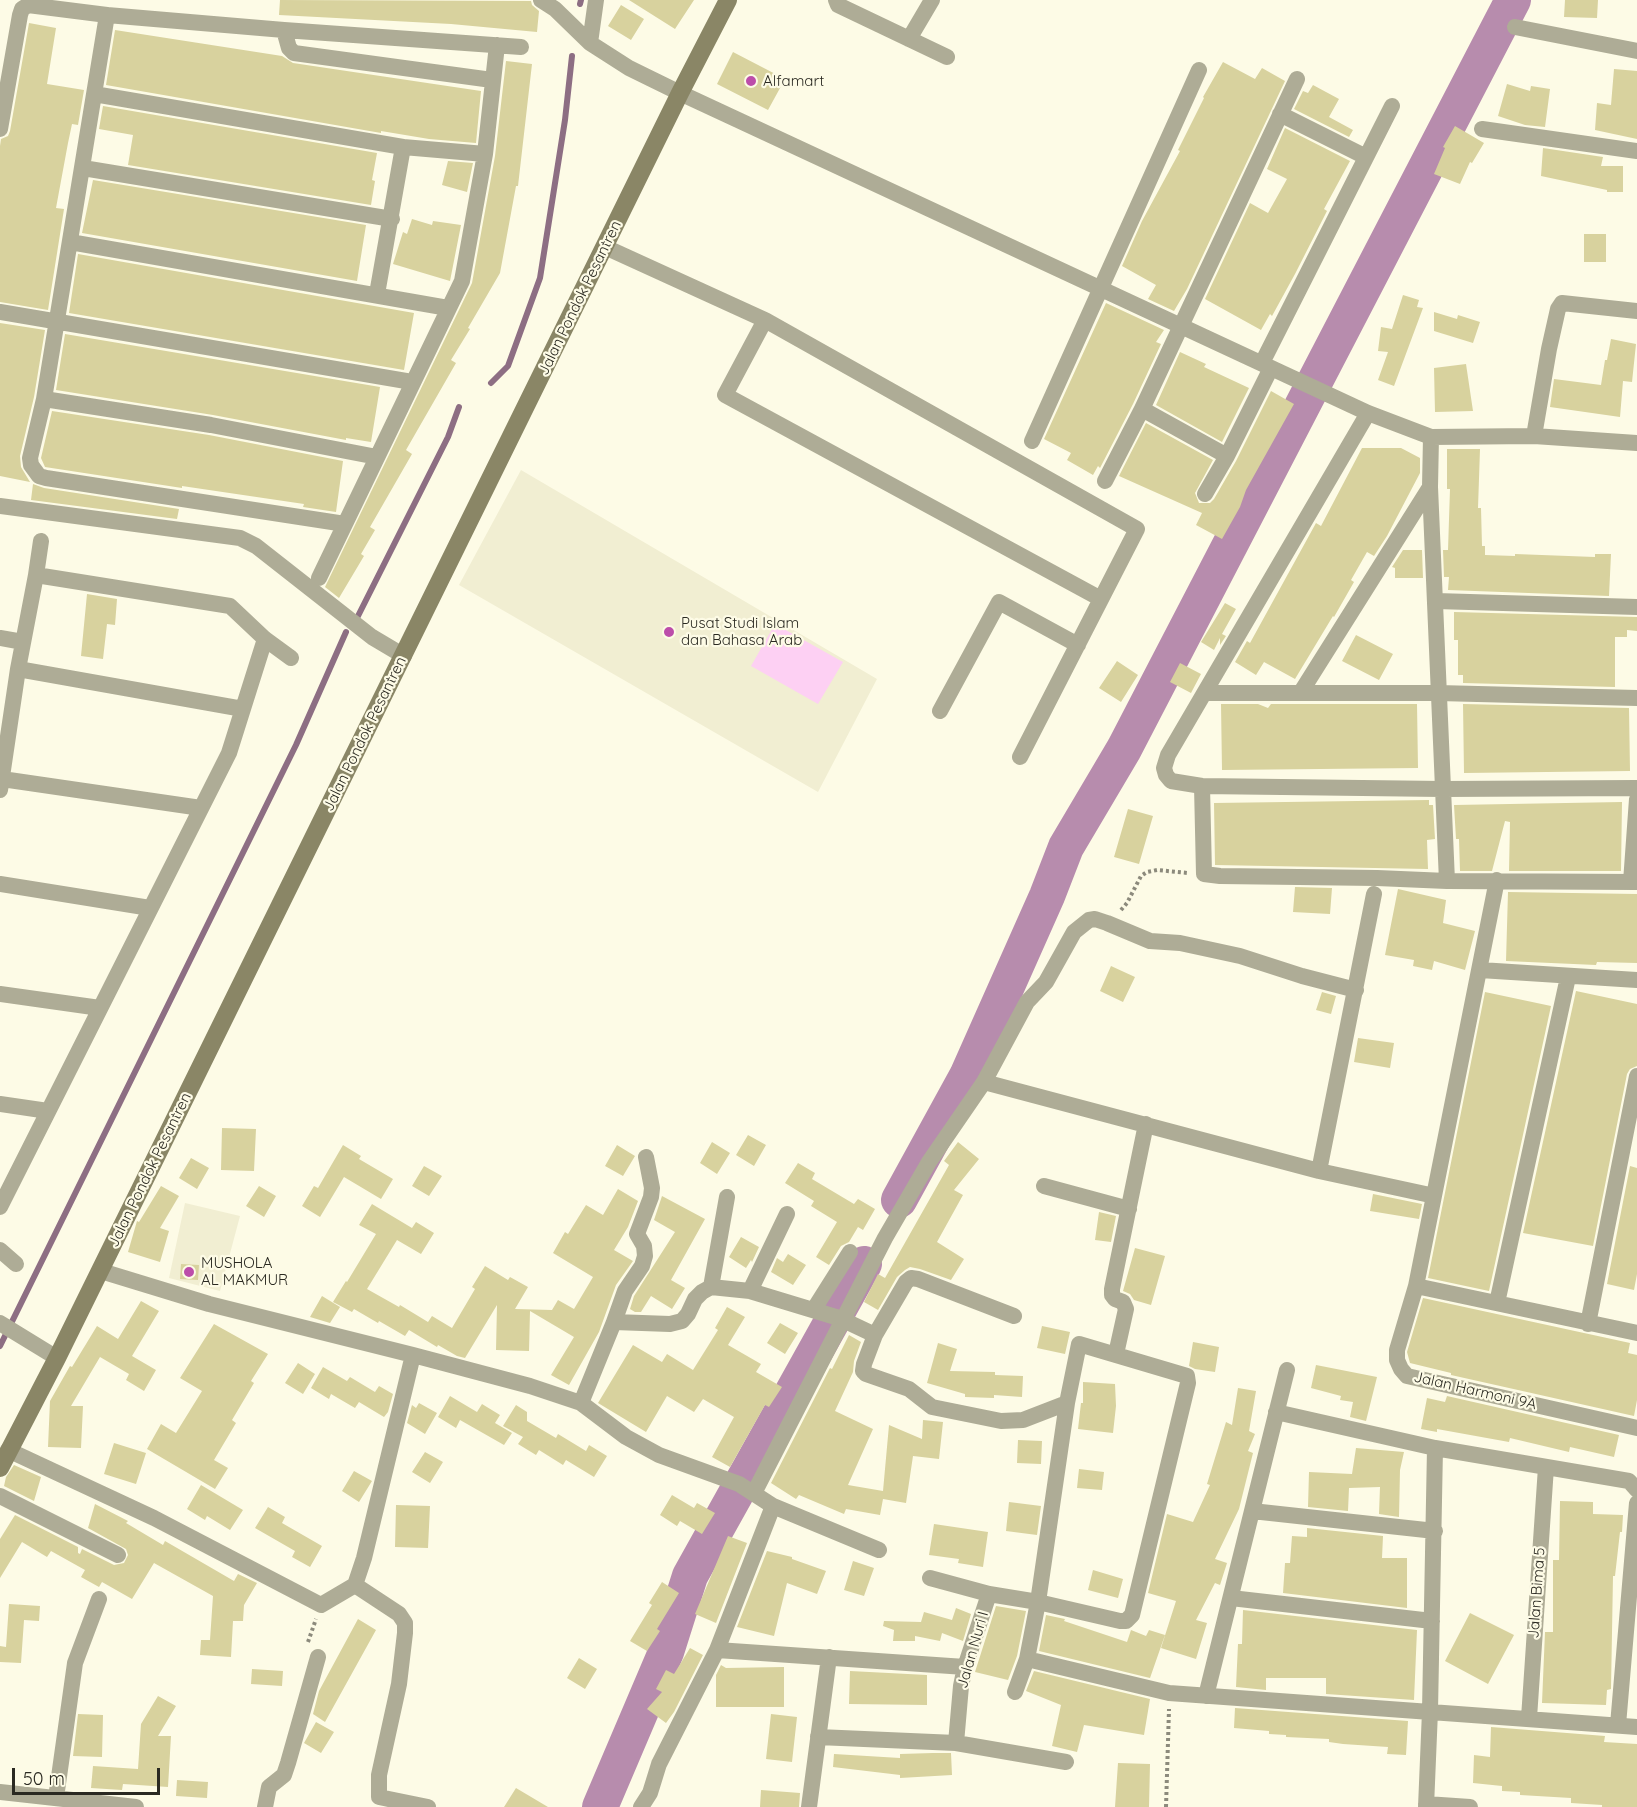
<!DOCTYPE html>
<style>
body{margin:0}
#map{position:relative;width:1637px;height:1807px;overflow:hidden;background:#fdfbe6;font-family:Quicksand,sans-serif}
canvas{display:block}
.scale{position:absolute;left:12px;top:1768px;width:148px;height:27px;box-sizing:border-box;border:3px solid #2a2921;border-top:0;padding-left:8px;font-size:18px;line-height:21px;white-space:nowrap;color:#2a2921;-webkit-text-stroke:4px #fdfbe6;paint-order:stroke}
</style>
<div id="map">
<canvas width="1637" height="1807"></canvas>
<div class="scale">50 m</div>
</div>
<script>
const ctx = document.querySelector('canvas').getContext('2d');
ctx.lineJoin = 'round';
function fillPath(path, color) {
  ctx.fillStyle = color;
  ctx.fill(path, 'evenodd');
}
function shape(rows) {
  const path = new Path2D();
  for (const r of rows) {
    path.moveTo(r[0], r[1]);
    for (let i = 2; i < r.length; i += 2) path.lineTo(r[i], r[i + 1]);
  }
  return path;
}
function strokePath(path, color, width, dash) {
  ctx.strokeStyle = color;
  ctx.lineWidth = width;
  ctx.lineCap = dash ? 'butt' : 'round';
  ctx.setLineDash(dash || []);
  ctx.stroke(path);
}
function label(font, color, halo, rows, align = 'center') {
  ctx.font = font + ' Quicksand,sans-serif';
  ctx.lineWidth = 4.5;
  ctx.setLineDash([]);
  ctx.textBaseline = 'middle';
  ctx.strokeStyle = halo;
  ctx.fillStyle = color;
  for (const [text, x, y, turn = 0] of rows) {
    ctx.save();
    ctx.translate(x, y);
    ctx.rotate((+turn || 0) * Math.PI / 180);
    ctx.textAlign = isNaN(turn) ? turn : align;
    if (halo) ctx.strokeText(text, 0, 0);
    ctx.fillText(text, 0, 0);
    ctx.restore();
  }
}
const built = shape([
 [521,470,877,679,818,792,459,585],
 [185,1203,240,1216,220,1291,169,1278]
]);
const green = shape([
 [775,624,843,662,818,704,751,666]
]);
const stream = shape([
 [580,4,581,0],
 [491,383,508,366,540,278,565,120,572,56],
 [357,618,448,437,459,407],
 [0,1346,296,745,346,632]
]);
const river = shape([
 [899,1200,967,1076,1047,896,1066,847,1124,749,1513,0],
 [600,1807,666,1652,690,1576,864,1264]
]);
const building = shape([
 [280,0,531,1,532,5,539,11,537,32,451,24,279,15],
 [629,0,694,0,675,29],
 [1565,0,1598,0,1597,18,1564,17],
 [621,5,644,19,631,40,608,26],
 [29,23,56,28,47,84,84,90,78,125,72,124,68,143,56,208,64,209,48,310,0,302,0,146,1,139,8,136,10,131],
 [115,30,282,56,293,63,481,91,476,143,429,139,381,131,381,133,106,85],
 [733,52,785,79,768,110,717,84],
 [506,61,532,64,518,186,516,186,500,273,468,328,470,329,451,360,456,363,406,450,412,454,370,527,375,530,361,554,364,556,339,598,325,587,472,283,495,156],
 [1223,62,1255,79,1262,68,1285,81,1187,289,1174,311,1148,299,1156,285,1122,266,1142,221,1180,151,1178,150,1204,98,1203,97],
 [1614,69,1637,71,1637,139,1595,130,1597,103,1611,105],
 [1507,84,1530,91,1531,86,1550,89,1545,127,1525,125,1498,116],
 [1313,85,1339,99,1329,117,1353,130,1349,137,1294,109,1303,91,1308,93],
 [103,106,377,153,372,180,375,181,371,205,128,165,133,135,99,129],
 [1455,126,1484,143,1472,163,1470,162,1460,184,1434,174,1445,148,1443,147],
 [1285,128,1350,161,1324,209,1327,211,1295,274,1272,316,1270,314,1261,330,1205,299,1250,203,1268,213,1287,179,1267,169],
 [1543,148,1603,157,1601,166,1623,166,1623,192,1607,192,1607,190,1541,176],
 [448,161,473,163,467,192,442,185],
 [93,180,366,225,357,281,82,233],
 [412,219,432,225,433,221,461,225,450,281,393,264,403,232,407,234],
 [1584,234,1606,234,1606,262,1584,262],
 [78,254,414,313,404,370,69,313],
 [1403,295,1419,300,1417,307,1423,308,1394,386,1378,380,1388,352,1378,351,1381,327,1392,329],
 [1106,303,1164,330,1156,342,1161,344,1133,404,1100,468,1098,466,1093,475,1067,460,1071,453,1044,439],
 [1434,312,1457,319,1458,315,1480,322,1473,343,1434,331],
 [0,323,45,330,34,397,20,456,21,467,30,482,0,476],
 [65,334,380,387,371,442,346,438,346,440,213,415,56,390],
 [1611,339,1636,344,1632,382,1623,381,1620,417,1550,407,1554,379,1601,385,1605,360,1607,360],
 [1180,352,1206,364,1204,367,1249,388,1222,442,1156,405],
 [1466,364,1473,411,1435,412,1434,368],
 [1271,391,1294,404,1246,490,1240,507,1222,539,1196,525,1202,513,1119,476,1146,423,1213,460,1195,493,1199,503,1210,503,1214,499,1236,461],
 [52,411,209,435,343,461,336,512,303,507,304,504,182,486,182,488,45,467,41,458],
 [1362,448,1401,448,1420,458,1420,473,1387,536,1374,556,1367,552,1351,580,1354,582,1334,617,1333,616,1295,679,1264,662,1256,675,1235,662,1247,641,1250,643,1316,523,1321,526],
 [1447,449,1480,449,1478,508,1481,508,1482,546,1485,546,1485,555,1515,556,1515,554,1595,557,1595,554,1611,554,1609,596,1448,590,1449,577,1444,577,1443,550,1448,550,1450,489,1447,489],
 [33,484,44,488,179,509,177,519,31,500],
 [1403,550,1422,550,1423,578,1395,578,1395,568,1392,567],
 [87,594,117,599,115,625,107,624,103,659,81,656],
 [1225,603,1236,609,1222,634,1226,636,1220,645,1220,638,1214,650,1201,642],
 [1454,612,1637,617,1637,631,1627,630,1627,637,1615,637,1615,687,1463,683,1463,675,1458,675,1458,640,1454,640],
 [1356,635,1393,654,1379,680,1342,661],
 [1117,661,1138,675,1121,702,1099,688],
 [1180,663,1201,674,1191,693,1170,682],
 [1221,704,1258,704,1268,708,1271,704,1417,704,1418,768,1222,770],
 [1463,704,1629,708,1630,771,1464,773],
 [1429,800,1429,805,1433,805,1435,839,1427,840,1428,869,1215,865,1214,803],
 [1622,802,1621,871,1509,871,1510,822,1505,821,1492,871,1460,871,1459,839,1456,839,1454,805],
 [1128,809,1153,816,1139,864,1114,857],
 [1295,887,1332,888,1330,914,1293,912],
 [1398,889,1446,900,1443,923,1475,931,1465,970,1434,961,1432,970,1413,966,1414,960,1385,955],
 [1508,892,1637,894,1637,963,1597,962,1596,965,1506,961],
 [1111,966,1135,977,1123,1002,1100,991],
 [1576,991,1637,1004,1637,1066,1630,1069,1627,1074,1593,1246,1523,1233],
 [1322,992,1336,996,1331,1014,1316,1010],
 [1485,992,1551,1006,1489,1291,1428,1278],
 [1358,1038,1394,1043,1390,1068,1354,1062],
 [222,1128,256,1129,254,1171,221,1170],
 [748,1135,766,1145,754,1166,736,1155],
 [712,1142,730,1153,717,1174,700,1163],
 [958,1142,979,1159,954,1190,963,1195,937,1242,964,1259,951,1280,920,1269,910,1267,905,1270,897,1277,878,1310,864,1302,878,1274,885,1278,949,1165,944,1161],
 [343,1145,361,1156,359,1159,393,1179,381,1199,344,1177,320,1217,302,1206,314,1186,318,1188],
 [617,1145,635,1156,623,1176,605,1166],
 [191,1158,209,1168,197,1189,179,1178],
 [798,1163,815,1173,812,1179,854,1204,858,1199,875,1209,863,1230,858,1227,849,1242,841,1246,829,1265,816,1257,837,1222,811,1206,814,1201,785,1183],
 [424,1166,442,1176,429,1196,412,1186],
 [1630,1166,1637,1168,1637,1274,1634,1290,1607,1284],
 [161,1186,179,1196,160,1228,169,1231,160,1262,128,1252,137,1221,139,1222],
 [259,1186,276,1196,264,1217,246,1206],
 [618,1189,638,1201,628,1227,614,1250,633,1261,616,1285,599,1332,569,1385,551,1375,574,1337,530,1311,529,1351,496,1350,497,1305,465,1358,457,1356,438,1345,437,1347,409,1330,405,1336,379,1321,378,1323,354,1309,352,1312,333,1302,346,1281,347,1282,376,1234,359,1225,372,1204,412,1228,416,1222,434,1233,421,1254,397,1240,367,1289,399,1307,400,1305,428,1322,432,1316,452,1328,475,1289,472,1287,485,1266,508,1280,510,1277,528,1287,515,1309,552,1310,558,1300,574,1309,593,1277,553,1253,565,1232,568,1234,586,1205,603,1215],
 [1373,1194,1422,1204,1419,1219,1370,1211],
 [662,1196,705,1219,671,1280,685,1288,672,1309,651,1296,641,1312,635,1312,630,1309,634,1296,675,1232,654,1220],
 [1099,1212,1116,1216,1111,1242,1095,1240],
 [741,1237,759,1247,752,1262,751,1260,746,1268,729,1257],
 [1135,1248,1165,1256,1151,1305,1134,1300,1130,1294,1123,1291],
 [788,1254,806,1265,793,1285,771,1272,777,1258,783,1262],
 [181,1264,199,1265,198,1280,180,1279],
 [322,1296,340,1307,330,1323,310,1317],
 [1423,1298,1630,1343,1628,1353,1637,1355,1637,1400,1634,1416,1451,1375,1451,1373,1410,1363,1407,1352],
 [141,1301,159,1311,132,1356,156,1370,144,1391,126,1380,129,1374,100,1357,71,1406,83,1406,81,1448,48,1447,50,1401,70,1366,72,1367,97,1326,118,1339],
 [727,1307,745,1317,728,1345,761,1364,756,1372,782,1387,769,1407,765,1405,730,1467,712,1457,734,1417,703,1399,694,1412,667,1396,646,1432,598,1403,633,1345,662,1362,667,1354,693,1370,718,1330,715,1328],
 [780,1323,798,1333,785,1354,767,1343],
 [214,1324,268,1354,251,1381,254,1383,232,1420,236,1423,214,1460,228,1468,215,1489,147,1449,161,1424,176,1433,202,1391,180,1378],
 [1042,1326,1070,1332,1065,1354,1037,1348],
 [849,1335,861,1342,854,1361,853,1372,835,1411,873,1429,848,1485,883,1491,889,1425,922,1439,923,1420,943,1422,939,1459,913,1456,906,1503,883,1499,880,1515,846,1509,844,1514,799,1495,796,1499,771,1483,830,1368,832,1369],
 [1193,1342,1219,1347,1215,1372,1195,1369,1189,1366],
 [938,1343,957,1349,950,1371,995,1372,995,1375,1023,1376,1022,1397,994,1395,994,1398,965,1397,965,1394,927,1383],
 [298,1363,315,1374,303,1394,285,1383],
 [1316,1365,1377,1377,1366,1421,1350,1417,1353,1402,1340,1400,1341,1396,1311,1388],
 [323,1367,347,1381,350,1377,375,1392,379,1386,393,1394,388,1412,384,1417,359,1402,355,1408,331,1394,329,1399,311,1388],
 [1083,1382,1115,1384,1116,1406,1113,1433,1078,1429,1081,1403,1083,1403],
 [1238,1388,1256,1391,1249,1431,1255,1434,1248,1451,1253,1453,1239,1509,1215,1559,1227,1563,1220,1585,1215,1583,1196,1620,1207,1623,1196,1659,1161,1648,1176,1601,1148,1593,1167,1514,1193,1522,1210,1485,1207,1484,1226,1422,1232,1425],
 [450,1396,477,1412,482,1404,500,1415,495,1423,512,1433,504,1445,460,1420,456,1428,438,1417],
 [1447,1396,1619,1435,1614,1457,1570,1447,1569,1452,1510,1438,1509,1442,1437,1429,1437,1432,1421,1429,1427,1398,1445,1402],
 [419,1403,437,1413,425,1434,407,1423,412,1405,416,1408],
 [516,1405,527,1412,527,1421,556,1438,558,1434,586,1451,589,1445,607,1456,594,1477,566,1460,563,1465,539,1450,536,1455,518,1444,523,1437,503,1426],
 [1018,1440,1042,1441,1041,1464,1017,1463],
 [114,1443,146,1453,136,1484,104,1474],
 [1356,1448,1404,1452,1400,1470,1399,1517,1379,1514,1380,1487,1349,1488,1348,1511,1308,1507,1309,1472,1352,1474],
 [425,1452,443,1462,430,1483,412,1472],
 [14,1465,41,1477,34,1501,4,1486,6,1477],
 [1079,1469,1104,1472,1102,1490,1077,1488],
 [354,1471,372,1481,359,1502,342,1491],
 [201,1485,243,1510,230,1530,207,1516,205,1520,187,1509],
 [672,1495,694,1508,697,1503,715,1513,702,1534,680,1521,677,1526,660,1515],
 [1560,1501,1593,1502,1593,1514,1623,1515,1622,1532,1620,1532,1615,1576,1613,1576,1611,1689,1607,1690,1606,1705,1542,1703,1545,1632,1553,1632,1553,1560,1559,1560],
 [1009,1502,1041,1506,1037,1535,1006,1531],
 [95,1504,128,1521,126,1523,163,1545,165,1541,234,1581,238,1574,257,1583,244,1605,243,1621,233,1621,231,1657,200,1655,201,1640,210,1640,213,1596,154,1563,132,1599,102,1582,99,1587,81,1577,85,1570,51,1551,47,1557,22,1542,0,1578,0,1539,15,1515,78,1547,78,1553,80,1554,82,1549,114,1565,124,1563,128,1555,126,1549,88,1528],
 [396,1505,430,1506,428,1548,395,1547],
 [268,1507,285,1517,282,1523,322,1546,310,1567,292,1557,295,1551,255,1528],
 [934,1524,988,1532,983,1567,958,1563,959,1559,929,1555],
 [1307,1528,1383,1536,1382,1558,1407,1558,1407,1608,1283,1593,1285,1563,1290,1563,1292,1536,1307,1537],
 [728,1536,747,1543,716,1623,695,1614],
 [767,1551,792,1557,792,1559,826,1571,817,1594,787,1583,774,1636,737,1627],
 [853,1561,874,1568,864,1596,844,1590],
 [1093,1570,1123,1579,1118,1598,1088,1590],
 [662,1582,679,1593,657,1629,660,1631,647,1651,630,1641,652,1605,649,1603],
 [9,1604,40,1606,39,1621,24,1620,21,1663,0,1662,0,1646,6,1647],
 [996,1606,1026,1611,1017,1656,1008,1680,975,1672],
 [956,1608,971,1614,963,1641,942,1633,940,1641,915,1636,915,1641,893,1641,894,1630,883,1626,884,1621,921,1622,924,1612,952,1620],
 [1243,1610,1417,1630,1414,1700,1326,1694,1326,1678,1266,1678,1266,1690,1236,1687,1238,1644,1242,1644],
 [1470,1613,1514,1635,1488,1684,1445,1661],
 [1046,1615,1065,1619,1064,1621,1127,1642,1131,1630,1146,1636,1149,1630,1165,1635,1150,1678,1039,1651],
 [358,1619,376,1630,325,1722,313,1714,319,1691],
 [690,1648,703,1655,674,1712,666,1723,647,1709,662,1692,656,1689,666,1670,674,1674],
 [579,1658,597,1669,585,1689,567,1678],
 [721,1665,726,1668,784,1667,784,1707,716,1707,716,1675],
 [252,1669,283,1671,282,1686,251,1684],
 [850,1671,927,1675,927,1705,849,1704],
 [1034,1671,1150,1699,1144,1735,1084,1725,1077,1752,1052,1746,1061,1705,1026,1691],
 [158,1696,176,1706,158,1736,171,1736,168,1787,123,1784,122,1790,91,1788,93,1766,138,1769,141,1724],
 [1235,1708,1408,1721,1406,1755,1387,1754,1388,1747,1343,1744,1329,1742,1329,1739,1286,1737,1286,1735,1269,1734,1269,1731,1234,1728],
 [78,1714,103,1715,102,1757,73,1756],
 [771,1714,797,1717,792,1762,766,1759],
 [316,1722,334,1732,321,1753,304,1743],
 [1491,1727,1605,1736,1604,1742,1637,1744,1637,1807,1602,1807,1602,1805,1571,1803,1571,1798,1520,1795,1520,1792,1502,1791,1502,1786,1473,1783,1474,1755,1490,1757],
 [933,1753,951,1753,952,1775,900,1778,900,1775,833,1767,834,1754,900,1758,900,1754],
 [1118,1763,1150,1764,1149,1807,1115,1807],
 [177,1780,208,1782,207,1798,176,1796],
 [516,1788,548,1807,504,1807],
 [761,1790,800,1793,799,1807,760,1807]
]);
const path = shape([
 [1121,910,1127,903,1141,876,1147,872,1157,870,1188,873],
 [308,1642,316,1619],
 [1166,1807,1169,1709]
]);
const street = shape([
 [541,0,555,9,590,43,629,68,680,93,1368,413,1431,437,1430,487,1447,881,1637,882],
 [836,0,838,5,947,57],
 [107,15,44,399,30,458,31,465,39,476,46,478,345,524],
 [1515,27,1637,51],
 [284,30,289,48,294,53,492,80],
 [909,39,932,0],
 [590,43,596,0],
 [94,94,403,147,485,154],
 [1280,114,1366,157],
 [0,129,20,15,22,9,28,5,107,15,284,30,521,47],
 [1482,129,1637,151],
 [83,168,392,219],
 [70,242,448,308],
 [605,247,765,320,1137,529,1020,757],
 [377,294,403,147],
 [0,312,412,382],
 [765,320,725,395,1101,599],
 [1262,363,1392,106],
 [44,399,211,425,377,457],
 [1142,409,1227,456],
 [1368,413,1168,755,1164,768,1166,775,1171,781,1202,786,1442,789,1637,788],
 [1534,436,1549,349,1558,309,1562,303,1637,311],
 [1431,437,1534,436,1637,443],
 [1032,441,1199,70],
 [1105,481,1142,409,1297,79],
 [1205,494,1227,456,1271,368],
 [0,506,240,538,256,546,372,637,404,656],
 [36,575,41,541],
 [319,578,462,281,485,154,497,45],
 [1436,601,1637,607],
 [0,638,23,642],
 [18,669,243,709],
 [1301,692,1430,487],
 [1205,693,1438,693,1637,698],
 [940,711,999,602,1078,645],
 [2,779,201,808],
 [1202,786,1204,874,1220,876,1377,878,1447,881],
 [0,790,18,669,36,575,230,606,265,639,291,658],
 [1497,880,1416,1286,1637,1333],
 [1631,882,1637,799],
 [0,884,150,908],
 [1480,970,1637,980],
 [0,994,100,1008],
 [984,1082,1027,1002,1046,982,1074,932,1089,920,1095,919,1107,923,1150,941,1180,943,1240,956,1302,976,1356,990],
 [0,1104,48,1111],
 [1319,1171,1374,894],
 [1044,1186,1129,1209],
 [0,1207,229,753,265,639],
 [0,1250,16,1264],
 [101,1271,209,1304,413,1355,530,1386,581,1403,614,1322,670,1324,682,1321,688,1314,695,1299,702,1292,711,1287,750,1291,839,1318,875,1335,864,1364,863,1371,866,1374,909,1389,932,1407,1001,1421,1023,1420,1067,1403],
 [1416,1286,1397,1350,1397,1360,1401,1369,1407,1376,1637,1428],
 [711,1287,727,1197],
 [750,1291,787,1214],
 [1497,1303,1568,977],
 [814,1309,850,1252],
 [614,1322,625,1291,642,1266,645,1256,644,1246,637,1234,651,1197,652,1188,646,1157],
 [0,1323,57,1358],
 [1588,1324,1637,1076],
 [875,1335,906,1282,911,1278,918,1279,1014,1316],
 [1116,1354,1126,1309,1123,1302,1115,1299,1112,1295,1112,1289,1146,1124],
 [581,1403,626,1437,659,1455,739,1484,773,1506,879,1550],
 [1276,1412,1435,1448,1629,1481,1637,1490],
 [8,1450,154,1518,321,1605,355,1585,364,1558,413,1355],
 [754,1493,885,1238,929,1162,984,1082,1319,1171,1430,1195],
 [0,1496,118,1555],
 [1252,1511,1435,1531],
 [930,1578,989,1594,1038,1602,1120,1621,1126,1621,1132,1615,1188,1383,1187,1376,1079,1344,1067,1403,1038,1602,1027,1659,1015,1692],
 [355,1585,399,1614,405,1623,405,1633,399,1684,379,1775,379,1797,428,1807],
 [1231,1598,1432,1621],
 [717,1650,965,1667],
 [1027,1659,1169,1693,1637,1727],
 [1206,1696,1287,1370],
 [1529,1718,1546,1467],
 [1618,1725,1637,1503],
 [818,1737,956,1743,1066,1762],
 [956,1743,961,1686,965,1667,989,1594],
 [0,1792,136,1807],
 [56,1798,75,1663,99,1599],
 [1426,1804,1470,1807],
 [265,1807,269,1787,284,1775,288,1763,318,1657],
 [641,1807,650,1793,659,1764,717,1650,773,1506],
 [809,1807,829,1657],
 [1426,1807,1430,1711,1435,1448]
]);
const secondary = shape([
 [0,1468,57,1358,680,93,728,0]
]);
const markers = [
 [751,81,6,"#bc4daa"],
 [669,632,6,"#bc4daa"],
 [189,1272,6,"#bc4daa"]
];
const poiNames = [
 ["Alfamart",763,81],
 ["Pusat Studi Islam",681,623],
 ["dan Bahasa Arab",681,640],
 ["MUSHOLA",201,1263],
 ["AL MAKMUR",201,1280]
];
const streetNames = [
 ["Jalan Pondok Pesantren",580,298,-64],
 ["Jalan Pondok Pesantren",365,734,-64],
 ["Jalan Pondok Pesantren",150,1170,-64],
 ["Jalan Harmoni 9A",1475,1391,13],
 ["Jalan Bima 5",1537,1593,-86],
 ["Jalan Nuri I",973,1650,-74]
];
fillPath(built, '#f1eed2');
fillPath(green, '#fdd0f3');
strokePath(stream, '#8d6e83', 6);
strokePath(river, '#b78cad', 36);
fillPath(building, '#d8d29e');
strokePath(path, '#8c8a7c', 4, [3, 3]);
strokePath(street, '#aeac96', 16);
strokePath(secondary, '#8a8666', 18);
for (const [x, y, r, color] of markers) {
  const dot = new Path2D();
  dot.arc(x, y, r, 0, 2 * Math.PI);
  ctx.fillStyle = color;
  ctx.fill(dot);
  strokePath(dot, '#fdfbe6', 2);
}
label('15px', '#2a2921', '#fdfbe6', poiNames, 'left');
label('15px', '#2a2921', '#fdfbe6', streetNames);
</script>
